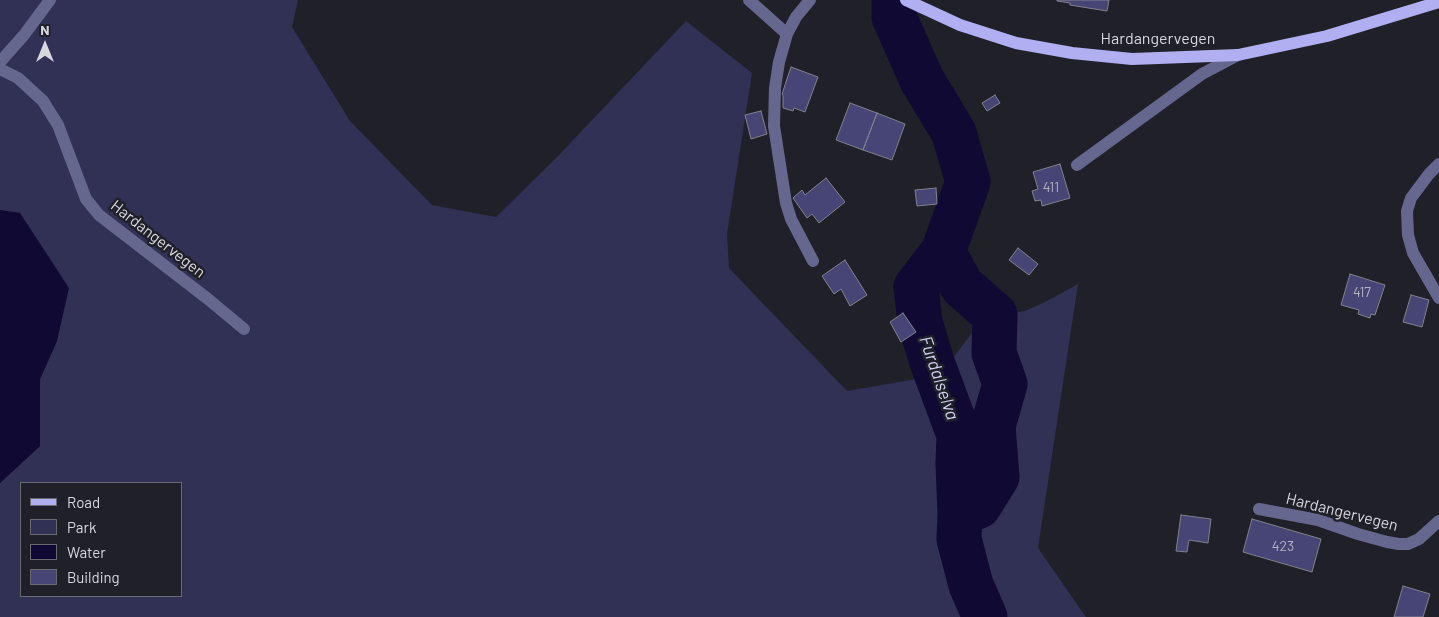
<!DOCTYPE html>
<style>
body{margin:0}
#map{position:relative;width:1439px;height:617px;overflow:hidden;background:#1f2028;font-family:Barlow,sans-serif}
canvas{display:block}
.legend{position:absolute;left:20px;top:482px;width:162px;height:115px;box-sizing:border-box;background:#1f2028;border:1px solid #696970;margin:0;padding:6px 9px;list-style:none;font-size:15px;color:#d7d7dd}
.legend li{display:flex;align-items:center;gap:10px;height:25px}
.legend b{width:25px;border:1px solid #696970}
.north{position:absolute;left:20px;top:20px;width:50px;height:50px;-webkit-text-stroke:4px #1f2028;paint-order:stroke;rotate:0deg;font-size:14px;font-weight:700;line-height:20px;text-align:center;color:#d7d7dd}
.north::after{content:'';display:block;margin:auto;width:18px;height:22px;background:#d7d7dd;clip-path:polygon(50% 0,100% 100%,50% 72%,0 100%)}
</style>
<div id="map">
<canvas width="1439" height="617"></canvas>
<ul class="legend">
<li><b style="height:6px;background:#afaff2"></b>Road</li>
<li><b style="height:14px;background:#313055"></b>Park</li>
<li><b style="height:14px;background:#100934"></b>Water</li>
<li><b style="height:14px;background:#464576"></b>Building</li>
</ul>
<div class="north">N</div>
</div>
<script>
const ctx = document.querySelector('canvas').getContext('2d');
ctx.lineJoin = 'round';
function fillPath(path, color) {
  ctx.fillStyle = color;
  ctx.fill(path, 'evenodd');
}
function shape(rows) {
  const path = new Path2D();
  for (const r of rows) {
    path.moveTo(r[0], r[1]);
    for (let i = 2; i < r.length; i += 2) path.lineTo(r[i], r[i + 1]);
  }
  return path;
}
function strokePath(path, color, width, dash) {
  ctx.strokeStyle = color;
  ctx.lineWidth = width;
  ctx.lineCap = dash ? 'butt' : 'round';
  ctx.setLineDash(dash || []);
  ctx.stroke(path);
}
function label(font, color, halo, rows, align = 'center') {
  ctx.font = font + ' Barlow,sans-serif';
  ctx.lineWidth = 5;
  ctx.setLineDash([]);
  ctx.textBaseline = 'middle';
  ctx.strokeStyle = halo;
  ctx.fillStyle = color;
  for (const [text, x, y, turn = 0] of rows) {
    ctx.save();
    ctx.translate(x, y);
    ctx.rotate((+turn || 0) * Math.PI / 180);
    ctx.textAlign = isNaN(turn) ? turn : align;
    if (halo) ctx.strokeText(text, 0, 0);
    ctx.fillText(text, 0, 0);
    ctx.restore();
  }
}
const green = shape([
 [0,0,298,0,292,27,350,121,432,205,496,217,556,158,686,21,752,73,727,234,729,268,847,391,940,375,984,317,1025,311,1045,302,1078,284,1038,548,1086,617,0,617,0,483,40,446,40,379,57,341,20,213,0,210],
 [21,483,181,483,181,596,21,596]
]);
const water = shape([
 [0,210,20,213,69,288,57,341,40,379,40,446,0,483]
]);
const river = shape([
 [894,0,894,17,922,80,954,133,968,182,943,252,962,286,995,315,994,353,1005,384,993,426,997,477,979,506,960,514,959,539,971,585,985,617],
 [943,252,916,287,920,322,932,362,959,435,958,463,960,514]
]);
const building = shape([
 [1057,0,1109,0,1107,11,1070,5,1070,3,1057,1,1057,0],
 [791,67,818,77,805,112,794,108,793,111,783,108,783,95,782,94,791,67],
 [995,95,1000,103,987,111,982,103,995,95],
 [850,103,877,113,863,150,836,140,850,103],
 [761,111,767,134,751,139,745,115,761,111],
 [877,113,905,124,892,160,863,150,877,113],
 [1060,164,1070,198,1042,206,1041,200,1035,201,1032,191,1038,189,1033,172,1060,164],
 [826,178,845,202,819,223,812,214,807,218,793,198,802,190,805,195,826,178],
 [936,188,937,204,917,206,915,190,936,188],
 [1018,248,1038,264,1029,275,1009,260,1018,248],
 [845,260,867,295,850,306,841,289,834,294,822,276,845,260],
 [1350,274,1385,285,1375,315,1371,314,1370,318,1358,314,1359,310,1341,305,1350,274],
 [1411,295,1429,300,1422,327,1403,322,1411,295],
 [903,313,916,332,901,342,890,322,903,313],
 [1181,515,1211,519,1208,543,1189,540,1187,552,1176,551,1181,515],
 [1252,519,1321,539,1312,572,1243,552,1252,519],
 [1403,586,1430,594,1423,617,1394,617,1403,586]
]);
const minor = shape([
 [749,0,787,34],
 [810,0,796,17,787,34,779,62,775,88,774,126,786,203,791,219,813,261],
 [0,62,24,35,50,0],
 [0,69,18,78,43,101,58,125,86,199,99,215,208,299,244,329],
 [1439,164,1429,174,1411,198,1407,211,1408,235,1413,253,1439,298],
 [1077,165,1202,74,1238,55],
 [1259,509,1318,520,1358,534,1387,542,1399,544,1408,544,1419,539,1439,521]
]);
const major = shape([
 [906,0,960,25,1016,43,1072,53,1132,59,1238,55,1327,36,1439,2]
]);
const numberNames = [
 ["411",1051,187],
 ["417",1362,292],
 ["423",1283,546]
];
const streetNames = [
 ["Hardangervegen",1158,39],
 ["Hardangervegen",158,239,38],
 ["Hardangervegen",1342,512,14]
];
const waterNames = [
 ["Furdalselva",939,378,71]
];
fillPath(green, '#313055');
fillPath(water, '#100934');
strokePath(river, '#100934', 45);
fillPath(building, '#464576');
strokePath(building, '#82828c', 1);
strokePath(minor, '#66678f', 12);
strokePath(major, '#afaff2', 12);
label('14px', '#b3b2c3', null, numberNames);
label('16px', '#d7d7dd', '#1f2028', streetNames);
label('italic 18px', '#d1d2f2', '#1f2028', waterNames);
</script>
